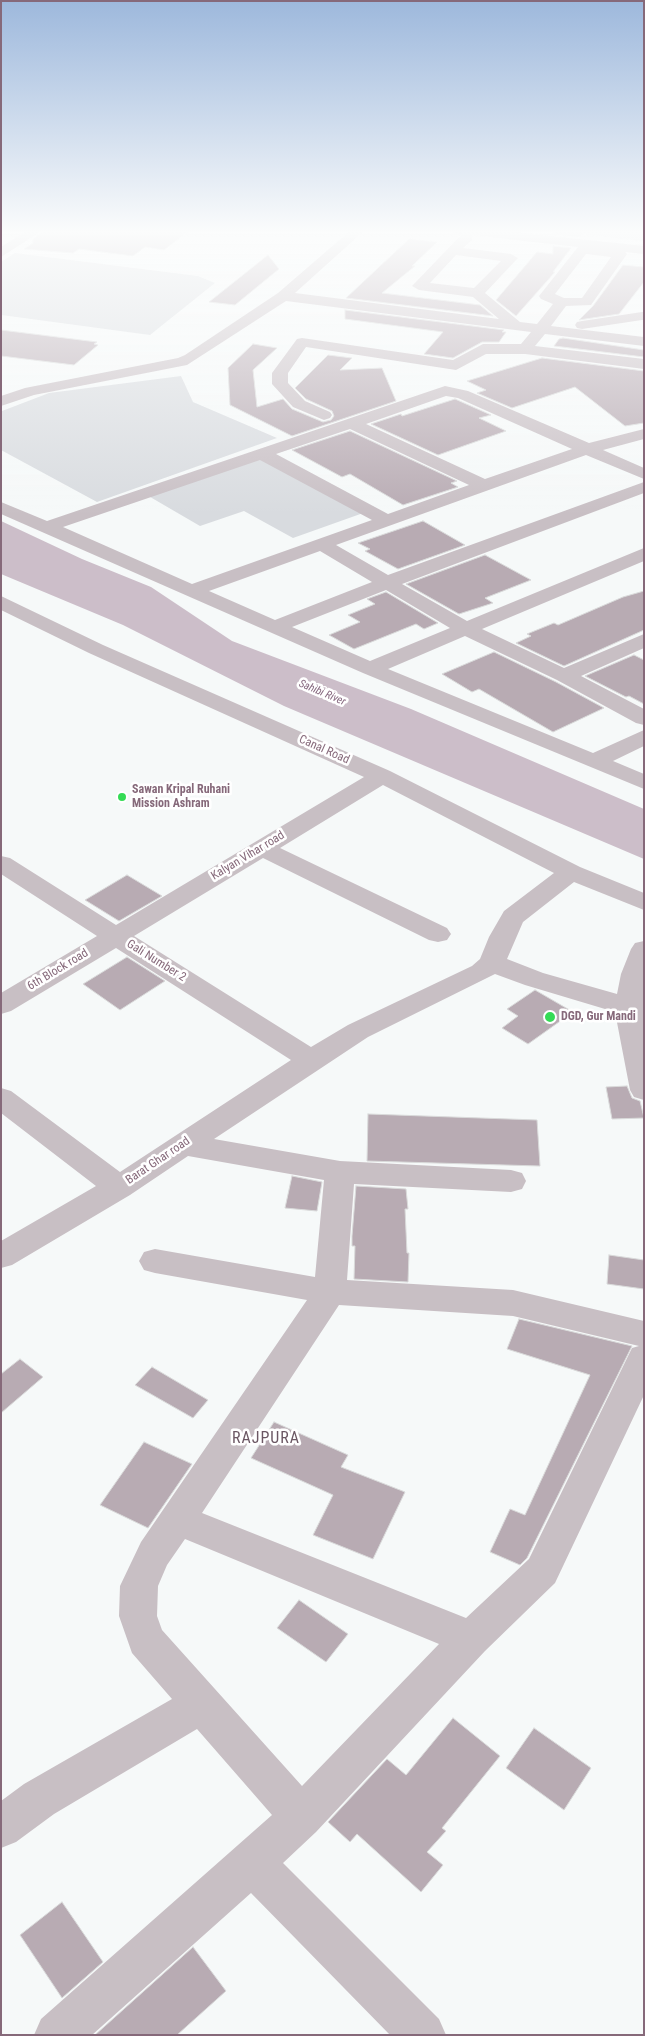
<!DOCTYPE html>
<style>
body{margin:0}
#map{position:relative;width:645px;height:2036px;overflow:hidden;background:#f6f9f9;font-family:"Roboto Condensed",sans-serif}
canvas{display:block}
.frame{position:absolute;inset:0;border:2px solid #86697a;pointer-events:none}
</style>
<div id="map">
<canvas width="645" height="2036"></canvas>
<div class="frame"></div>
</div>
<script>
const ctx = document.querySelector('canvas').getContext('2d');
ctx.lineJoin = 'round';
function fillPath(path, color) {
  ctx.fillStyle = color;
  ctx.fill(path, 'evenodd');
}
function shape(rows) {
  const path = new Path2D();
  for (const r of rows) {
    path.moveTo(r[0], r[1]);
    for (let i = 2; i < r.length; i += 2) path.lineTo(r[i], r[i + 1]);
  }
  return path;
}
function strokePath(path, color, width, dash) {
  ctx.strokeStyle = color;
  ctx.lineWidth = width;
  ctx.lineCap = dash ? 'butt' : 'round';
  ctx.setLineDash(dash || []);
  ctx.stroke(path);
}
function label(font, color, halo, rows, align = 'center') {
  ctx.font = font + ' "Roboto Condensed",sans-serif';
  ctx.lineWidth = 5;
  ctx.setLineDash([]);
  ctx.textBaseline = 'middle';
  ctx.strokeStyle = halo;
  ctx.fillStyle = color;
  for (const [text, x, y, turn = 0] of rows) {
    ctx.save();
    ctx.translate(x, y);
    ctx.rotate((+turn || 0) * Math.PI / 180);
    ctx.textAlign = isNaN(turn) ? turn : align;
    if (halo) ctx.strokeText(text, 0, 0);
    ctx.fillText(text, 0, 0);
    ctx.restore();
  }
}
const green = shape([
 [541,230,644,230,644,241],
 [15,253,198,276,215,283,150,335,1,315,1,262],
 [181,376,193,402,277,438,97,502,1,450,2,411,49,393],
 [260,457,366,512,293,538,244,511,200,526,145,494]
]);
const water = shape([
 [1,521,82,559,151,587,232,641,411,709,644,809,644,859,284,706,123,625,1,574]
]);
const building = shape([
 [45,230,190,230,164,250,145,247,133,256,79,249,73,253,24,249,33,243,33,239,45,230],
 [554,230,586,230,580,237,554,234,554,230],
 [409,239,437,242,412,266,415,266,382,293,480,305,493,316,346,298,409,239],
 [553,246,571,248,553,272,555,272,516,316,496,300,537,252,553,254,553,246],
 [268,255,279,269,235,305,209,302,268,255],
 [623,265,644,267,644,282,619,314,579,320,593,306,623,265],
 [345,310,504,330,502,332,506,332,499,342,482,342,453,358,424,354,443,332,345,319,345,310],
 [1,330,97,342,94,344,98,345,74,365,1,356,1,330],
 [563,338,644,350,644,357,554,346,559,339,563,338],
 [253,344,277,348,253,370,257,407,283,399,292,409,323,422,331,420,334,416,332,411,306,399,295,388,328,355,352,358,340,370,382,368,396,401,292,436,230,405,228,368,253,344],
 [542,358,644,371,644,423,625,426,575,387,512,408,477,393,486,390,467,381,542,358],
 [455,399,491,415,479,418,506,431,438,455,371,424,401,414,402,416,455,399],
 [350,431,457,481,451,483,458,487,403,505,350,474,342,477,292,450,350,431],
 [423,521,465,545,398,569,365,551,370,549,358,543,423,521],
 [485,555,531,580,485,598,493,603,459,614,406,584,485,555],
 [644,591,644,630,564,666,516,643,531,636,527,634,554,623,558,625,623,597,644,591],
 [386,592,438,623,424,629,416,624,354,649,329,635,360,622,348,615,375,604,367,599,386,592],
 [494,652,556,682,604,708,553,732,479,689,472,692,442,674,494,652],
 [634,655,644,660,644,704,629,696,626,697,585,676,634,655],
 [127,875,162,896,119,921,85,900,127,875],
 [127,957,165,981,120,1010,83,984,127,957],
 [535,990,573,1012,528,1044,502,1028,518,1016,507,1009,535,990],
 [627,1086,632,1098,640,1101,644,1118,612,1119,606,1087,627,1086],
 [368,1114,537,1120,540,1166,367,1161,368,1114],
 [292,1176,322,1182,317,1211,285,1208,292,1176],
 [356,1186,406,1189,408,1209,405,1209,407,1253,409,1253,408,1282,354,1279,355,1246,352,1246,352,1236,356,1186],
 [609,1255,644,1260,644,1289,607,1284,609,1255],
 [519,1319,632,1346,527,1558,520,1565,490,1552,510,1509,525,1515,590,1375,507,1349,519,1319],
 [20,1359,43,1377,1,1413,1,1374,20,1359],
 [152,1367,208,1400,193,1418,135,1385,152,1367],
 [274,1422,348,1455,341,1467,405,1492,373,1559,313,1535,333,1495,251,1458,274,1422],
 [144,1442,192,1464,148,1528,100,1505,144,1442],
 [299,1600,348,1634,326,1662,277,1628,299,1600],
 [453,1718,500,1756,442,1828,446,1831,427,1852,443,1865,421,1892,357,1834,350,1842,328,1822,387,1759,406,1775,453,1718],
 [534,1728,591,1768,564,1810,506,1768,534,1728],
 [62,1902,103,1962,62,1998,20,1935,62,1902],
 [193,1947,226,1991,177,2035,95,2035,193,1947]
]);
const minor = shape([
 [28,230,43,230,1,257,1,247,28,230],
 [351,230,365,230,295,293,499,319,473,297,419,290,412,286,462,234,453,233,452,230,495,230,644,246,644,254,625,252,627,254,591,305,566,306,551,326,644,337,644,346,545,334,535,346,644,359,644,369,525,354,486,354,456,370,306,347,288,373,288,383,305,401,330,412,332,415,330,418,324,420,293,407,272,384,272,373,297,339,302,338,453,360,483,344,521,344,531,332,286,301,187,365,34,395,1,406,1,396,25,388,178,358,185,355,278,293,351,230],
 [472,235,578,247,539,296,541,299,553,304,537,324,520,322,485,293,518,258,511,254,463,248,472,240,472,235],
 [586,254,611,257,582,298,564,298,555,294,586,254],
 [456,255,501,261,474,288,430,283,456,255],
 [642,312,644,312,644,320,642,320,582,329,577,328,575,325,577,322,582,321,642,312],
 [445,386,468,391,589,443,644,429,644,439,603,450,644,468,644,479,586,455,336,545,388,575,644,482,644,493,402,584,467,621,644,548,644,561,482,629,564,668,644,634,644,648,581,676,644,709,644,725,636,723,557,680,465,636,388,669,593,753,644,730,644,746,613,761,644,774,644,789,363,673,1,514,1,502,47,521,445,386],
 [446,396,458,398,572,449,485,479,366,424,446,396],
 [350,429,469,485,388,514,276,454,350,429],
 [260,460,372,520,192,584,63,527,260,460],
 [320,551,372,582,275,620,209,591,320,551],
 [386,590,450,628,370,661,292,627,386,590],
 [1,596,103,645,390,771,580,867,644,893,644,910,574,882,523,922,507,959,543,973,617,994,621,974,631,949,635,943,644,941,644,1100,634,1097,630,1090,615,1012,525,985,495,974,368,1037,214,1139,340,1161,511,1170,522,1173,526,1181,522,1189,511,1192,354,1184,347,1280,513,1290,644,1321,644,1395,555,1583,485,1651,316,1832,283,1863,439,2019,446,2035,390,2035,251,1893,92,2035,34,2035,41,2019,272,1815,197,1729,54,1814,16,1842,1,1848,1,1801,24,1784,172,1699,132,1653,119,1616,120,1586,141,1542,307,1300,155,1273,144,1270,139,1261,144,1252,155,1249,315,1277,324,1180,188,1156,130,1195,12,1265,1,1268,1,1241,96,1186,1,1113,1,1088,11,1091,120,1172,291,1060,116,948,11,1011,1,1014,1,993,97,936,1,874,1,856,10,858,116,925,364,777,89,653,1,610,1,596],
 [383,785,554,873,504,911,489,937,480,959,472,966,348,1025,311,1047,134,936,263,858,429,940,438,942,447,940,451,934,447,928,280,848,383,785],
 [339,1305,513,1316,639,1346,632,1348,529,1559,466,1618,202,1513,339,1305],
 [185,1539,439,1644,302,1786,162,1630,157,1616,158,1586,167,1565,185,1539]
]);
const markers = [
 [122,797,5,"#34db55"],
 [550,1017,6,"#34db55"]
];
const farWaternames = [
 ["Sahibi River",322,693,23]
];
const streetNames = [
 ["Canal Road",324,750,24],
 ["Kalyan Vihar road",248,856,-31],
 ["Gali Number 2",156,961,32],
 ["6th Block road",58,970,-31],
 ["Barat Ghar road",158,1161,-34]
];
const poiNames = [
 ["Sawan Kripal Ruhani",132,790],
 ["Mission Ashram",132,804],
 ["DGD, Gur Mandi",561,1017]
];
const nearNeighbourhoodnames = [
 ["RAJPURA",266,1439]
];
fillPath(green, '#d8dbdf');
fillPath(water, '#ccbec9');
fillPath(building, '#b8abb3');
strokePath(building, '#d9dada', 1);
fillPath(minor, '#c8bfc4');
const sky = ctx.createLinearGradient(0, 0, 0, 515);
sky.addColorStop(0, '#9db8dc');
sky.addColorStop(0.45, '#fbfcfc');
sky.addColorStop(1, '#fbfcfc00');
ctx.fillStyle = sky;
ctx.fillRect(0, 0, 645, 515);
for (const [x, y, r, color] of markers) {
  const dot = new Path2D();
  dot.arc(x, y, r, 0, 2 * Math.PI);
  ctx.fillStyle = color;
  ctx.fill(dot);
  strokePath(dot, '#fff', 2);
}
label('italic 11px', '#886a81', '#fff', farWaternames);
label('12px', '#86697a', '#fff', streetNames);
label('bold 12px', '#86697a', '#fff', poiNames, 'left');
ctx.letterSpacing = '1px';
label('16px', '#6b5763', '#fff', nearNeighbourhoodnames);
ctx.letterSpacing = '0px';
</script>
